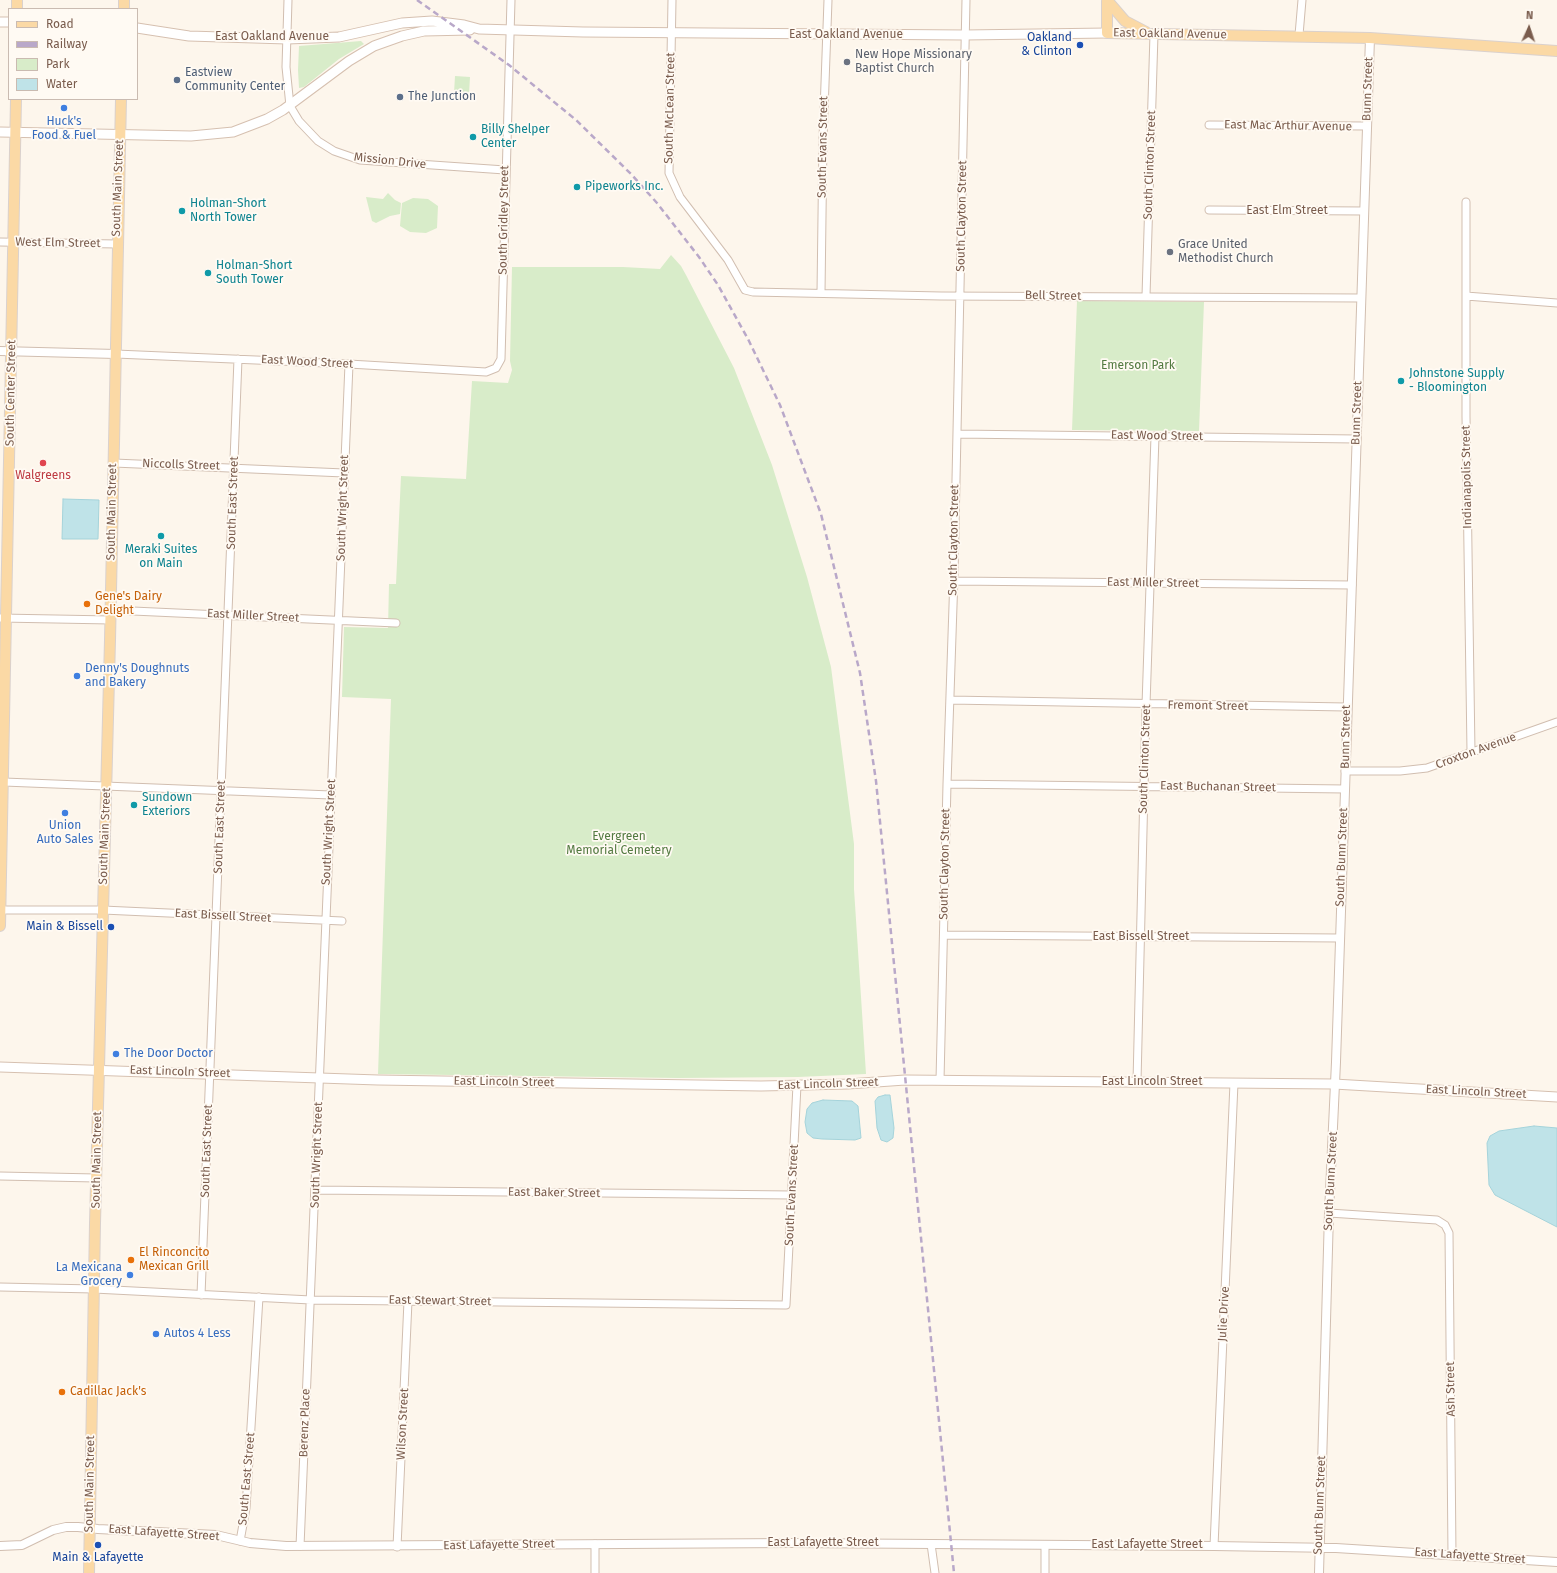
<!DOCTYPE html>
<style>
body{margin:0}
#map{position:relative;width:1557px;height:1573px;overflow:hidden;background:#fdf6ec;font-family:"Fira Sans",sans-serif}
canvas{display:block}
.legend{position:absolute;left:8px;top:8px;width:130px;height:92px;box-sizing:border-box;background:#fffaf3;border:1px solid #cabbb1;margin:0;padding:5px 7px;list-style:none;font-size:12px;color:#7a5c4d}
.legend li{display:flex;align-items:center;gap:8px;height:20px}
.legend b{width:20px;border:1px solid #cabbb1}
.north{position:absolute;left:1509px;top:8px;width:40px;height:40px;-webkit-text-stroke:3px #fffaf3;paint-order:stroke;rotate:3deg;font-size:11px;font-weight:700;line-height:16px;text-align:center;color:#7a5c4d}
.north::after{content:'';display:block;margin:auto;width:14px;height:18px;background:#7a5c4d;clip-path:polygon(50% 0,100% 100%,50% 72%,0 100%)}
</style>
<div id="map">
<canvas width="1557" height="1573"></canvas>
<ul class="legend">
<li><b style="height:5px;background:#fbd9a5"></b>Road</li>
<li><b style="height:5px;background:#b9a8c9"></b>Railway</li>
<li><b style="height:11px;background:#d8ecc9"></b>Park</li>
<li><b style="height:11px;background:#bfe3e8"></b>Water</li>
</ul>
<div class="north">N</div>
</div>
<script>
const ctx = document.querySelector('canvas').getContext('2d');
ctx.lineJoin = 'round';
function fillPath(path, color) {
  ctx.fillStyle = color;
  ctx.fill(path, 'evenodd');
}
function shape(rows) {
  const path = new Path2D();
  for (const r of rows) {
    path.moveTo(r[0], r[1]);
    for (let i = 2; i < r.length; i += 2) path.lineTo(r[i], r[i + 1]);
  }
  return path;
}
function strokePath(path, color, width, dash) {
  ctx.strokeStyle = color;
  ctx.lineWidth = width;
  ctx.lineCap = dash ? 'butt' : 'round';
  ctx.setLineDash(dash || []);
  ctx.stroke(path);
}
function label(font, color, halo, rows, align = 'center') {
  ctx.font = font + ' "Fira Sans",sans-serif';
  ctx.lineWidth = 3.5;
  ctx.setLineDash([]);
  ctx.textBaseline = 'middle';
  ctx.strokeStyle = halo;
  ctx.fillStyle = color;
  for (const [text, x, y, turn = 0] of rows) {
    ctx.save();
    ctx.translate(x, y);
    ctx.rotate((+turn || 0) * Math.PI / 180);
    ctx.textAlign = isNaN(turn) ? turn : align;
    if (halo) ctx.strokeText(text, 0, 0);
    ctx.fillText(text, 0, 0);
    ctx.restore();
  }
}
const green = shape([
 [361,41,364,44,339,59,304,87,299,88,298,70,299,46],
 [455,76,470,77,469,94,454,93],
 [388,193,395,200,401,203,400,214,390,216,376,223,372,221,366,197,383,199],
 [413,198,428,199,438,206,437,228,426,233,410,232,400,226,402,203],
 [671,255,681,266,686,275,734,368,772,465,807,577,831,667,854,844,854,889,866,1074,798,1077,678,1078,378,1074,391,699,342,697,344,627,388,628,389,584,396,584,401,476,466,479,472,381,508,383,512,370,510,361,512,267,623,267,660,269],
 [1077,301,1204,302,1199,431,1072,430]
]);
const water = shape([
 [63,499,99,500,98,539,62,539,63,499],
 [885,1095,890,1095,894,1128,893,1138,887,1142,881,1140,877,1128,875,1101,878,1097,885,1095],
 [823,1100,852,1101,858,1106,861,1138,855,1140,822,1139,813,1138,807,1133,805,1122,807,1109,812,1103,823,1100],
 [1534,1126,1557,1128,1557,1227,1495,1195,1489,1185,1487,1143,1490,1136,1499,1131,1534,1126]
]);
const minor = shape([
 [288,0,286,67,290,106,299,121,318,141,334,151,360,160,505,170],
 [672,0,669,173,680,197,728,260,745,290,753,292,941,296,1361,298],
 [1299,35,1302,0],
 [1209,125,1366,126],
 [1466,202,1466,416,1471,751],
 [1209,210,1364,211],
 [0,242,117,244],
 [821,293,823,139,828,0],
 [1146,296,1154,34],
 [1466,296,1557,303],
 [116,354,349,364,486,372,496,368,501,359,511,0],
 [957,434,1356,439],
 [114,463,344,473],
 [954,581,1352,585],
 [111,610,396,623],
 [0,618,111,620],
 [950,700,1346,707],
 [1345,771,1400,771,1427,768,1557,722],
 [4,782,331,795],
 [947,784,1345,789],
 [0,910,103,910,342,921],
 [944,935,1339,938],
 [940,1080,947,784,954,576,966,0],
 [1137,1082,1146,705,1155,436],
 [0,1176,96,1178],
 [315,1190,792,1195],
 [1329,1213,1437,1220,1445,1225,1449,1233,1452,1555],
 [0,1287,94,1289,311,1300,786,1305,797,1085],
 [201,1295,238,359],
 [240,1541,246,1508,259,1297],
 [595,1544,595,1573],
 [931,1544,935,1573],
 [300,1546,349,364],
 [1214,1546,1234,1083],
 [397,1547,408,1301],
 [1045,1573,1045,1545]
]);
const tertiary = shape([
 [0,351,116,354],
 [0,1546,22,1545,53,1530,66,1527,78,1527,98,1529,216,1535,250,1543,286,1546,791,1543,1214,1546,1336,1548,1557,1562],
 [1319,1573,1329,1213,1336,1062,1370,38]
]);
const secondary = shape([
 [0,22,9,22],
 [137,28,189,36,287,39,339,37,402,23,432,21,464,25,479,29,583,32,965,35,1107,33],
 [0,132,191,136,233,132,267,119,283,110,349,61,374,46,402,36,424,31,470,30],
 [0,1067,378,1080,761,1086,848,1084,905,1080,1334,1084,1557,1097]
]);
const primary = shape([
 [1107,0,1107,33,1370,38,1557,51],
 [1107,0,1125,21,1146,32],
 [17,9,17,0],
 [124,9,124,0],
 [0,926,16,99],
 [89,1573,95,1223,110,640,121,99]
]);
const rail = shape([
 [417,0,509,65,576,120,632,175,657,203,699,257,718,285,748,339,780,405,821,514,860,673,876,781,954,1573]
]);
const markers = [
 [1080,45,4,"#1a4fb4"],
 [847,62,4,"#6b7280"],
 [177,80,4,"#5c6f8a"],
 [400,97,4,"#5c6f8a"],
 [64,108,4,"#3f7fe0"],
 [473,137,4,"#0f9aa8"],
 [577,187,4,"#0f9aa8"],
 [182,211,4,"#0f9aa8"],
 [1170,252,4,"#6b7280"],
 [208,273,4,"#0f9aa8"],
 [1401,381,4,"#0f9aa8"],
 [43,463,4,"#e0444e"],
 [161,536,4,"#0f9aa8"],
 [87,604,4,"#e8710a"],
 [77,676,4,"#3f7fe0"],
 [134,805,4,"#0f9aa8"],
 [65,813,4,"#3f7fe0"],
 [111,927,4,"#1a4fb4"],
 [116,1054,4,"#3f7fe0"],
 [131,1260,4,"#e8710a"],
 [130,1275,4,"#3f7fe0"],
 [156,1334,4,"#3f7fe0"],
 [62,1392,4,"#e8710a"],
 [98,1545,4,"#1a4fb4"]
];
const streetNames = [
 ["East Oakland Avenue",1170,34,1],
 ["East Oakland Avenue",846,35],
 ["East Oakland Avenue",272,37],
 ["Bunn Street",1368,89,-88],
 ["South McLean Street",670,108,-89],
 ["East Mac Arthur Avenue",1288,126,1],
 ["South Evans Street",823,147,-89],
 ["Mission Drive",390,161,6],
 ["South Clinton Street",1150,165,-88],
 ["South Main Street",118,188,-88],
 ["East Elm Street",1287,211],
 ["South Clayton Street",962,216,-89],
 ["South Gridley Street",504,220,-89],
 ["West Elm Street",58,243,1],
 ["Bell Street",1053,296,1],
 ["East Wood Street",307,362,3],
 ["South Center Street",11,393,-89],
 ["Bunn Street",1357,413,-88],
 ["East Wood Street",1157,436,1],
 ["Niccolls Street",181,465,2],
 ["Indianapolis Street",1467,477,-91],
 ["South East Street",233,503,-88],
 ["South Wright Street",343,508,-88],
 ["South Main Street",112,512,-89],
 ["South Clayton Street",954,540,-89],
 ["East Miller Street",1153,583,1],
 ["East Miller Street",253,616,3],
 ["Fremont Street",1208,706,1],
 ["Bunn Street",1346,737,-89],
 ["Croxton Avenue",1476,751,-20],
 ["South Clinton Street",1145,759,-88],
 ["East Buchanan Street",1218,787,1],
 ["South East Street",220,827,-88],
 ["South Wright Street",329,832,-87],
 ["South Main Street",105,836,-88],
 ["South Bunn Street",1342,857,-88],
 ["South Clayton Street",945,864,-89],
 ["East Bissell Street",223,916,3],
 ["East Bissell Street",1141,937],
 ["East Lincoln Street",180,1072,2],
 ["East Lincoln Street",504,1082,1],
 ["East Lincoln Street",1152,1082],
 ["East Lincoln Street",828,1084,-2],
 ["East Lincoln Street",1476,1092,3],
 ["South East Street",207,1151,-88],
 ["South Wright Street",317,1155,-88],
 ["South Main Street",97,1160,-89],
 ["South Bunn Street",1331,1181,-87],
 ["East Baker Street",554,1193,1],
 ["South Evans Street",792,1195,-87],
 ["East Stewart Street",440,1301,1],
 ["Julie Drive",1224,1314,-87],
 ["Ash Street",1451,1389,-91],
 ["Berenz Place",305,1423,-88],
 ["Wilson Street",403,1424,-87],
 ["South East Street",247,1479,-85],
 ["South Main Street",90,1484,-89],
 ["South Bunn Street",1320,1505,-88],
 ["East Lafayette Street",164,1533,4],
 ["East Lafayette Street",823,1543],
 ["East Lafayette Street",499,1545,-1],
 ["East Lafayette Street",1147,1545],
 ["East Lafayette Street",1470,1556,4]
];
const transitNames = [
 ["Oakland",1072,38],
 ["& Clinton",1072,52],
 ["Main & Bissell",103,927],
 ["Main & Lafayette",98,1558,"center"]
];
const worshipNames = [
 ["New Hope Missionary",855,55],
 ["Baptist Church",855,69],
 ["Grace United",1178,245],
 ["Methodist Church",1178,259]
];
const serviceNames = [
 ["Eastview",185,73],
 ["Community Center",185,87],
 ["The Junction",408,97]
];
const shopNames = [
 ["Huck's",64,122,"center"],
 ["Food & Fuel",64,136,"center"],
 ["Denny's Doughnuts",85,669],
 ["and Bakery",85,683],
 ["Union",65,826,"center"],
 ["Auto Sales",65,840,"center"],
 ["The Door Doctor",124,1054],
 ["La Mexicana",122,1268,"right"],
 ["Grocery",122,1282,"right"],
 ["Autos 4 Less",164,1334]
];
const cultureNames = [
 ["Billy Shelper",481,130],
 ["Center",481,144],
 ["Pipeworks Inc.",585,187],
 ["Holman-Short",190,204],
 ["North Tower",190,218],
 ["Holman-Short",216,266],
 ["South Tower",216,280],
 ["Johnstone Supply",1409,374],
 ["- Bloomington",1409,388],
 ["Meraki Suites",161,550,"center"],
 ["on Main",161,564,"center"],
 ["Sundown",142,798],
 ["Exteriors",142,812]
];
const parkNames = [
 ["Emerson Park",1138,366],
 ["Evergreen",619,837],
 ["Memorial Cemetery",619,851]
];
const healthNames = [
 ["Walgreens",43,476]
];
const foodNames = [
 ["Gene's Dairy",95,597],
 ["Delight",95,611],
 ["El Rinconcito",139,1253],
 ["Mexican Grill",139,1267],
 ["Cadillac Jack's",70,1392]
];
fillPath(green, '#d8ecc9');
fillPath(water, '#bfe3e8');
strokePath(water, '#a5d3da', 1);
strokePath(minor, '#d1beb0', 9);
strokePath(tertiary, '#d1beb0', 10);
strokePath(secondary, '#d6c0b0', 11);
strokePath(primary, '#dad1cd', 12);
strokePath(minor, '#fff', 7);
strokePath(tertiary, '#fff', 8);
strokePath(secondary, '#fff', 9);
strokePath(primary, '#fbd9a5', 10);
strokePath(rail, '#b9a8c9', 2.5, [6, 4]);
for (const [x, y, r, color] of markers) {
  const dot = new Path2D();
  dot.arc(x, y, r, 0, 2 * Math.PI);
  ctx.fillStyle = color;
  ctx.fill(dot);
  strokePath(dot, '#fffaf3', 1.5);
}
label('12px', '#7a5c4d', '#fffaf3', streetNames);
label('12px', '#164399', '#fffaf3', transitNames, 'right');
label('12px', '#5b616d', '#fffaf3', worshipNames, 'left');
label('12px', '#4e5e75', '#fffaf3', serviceNames, 'left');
label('12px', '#366cbe', '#fffaf3', shopNames, 'left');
label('12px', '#0d838f', '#fffaf3', cultureNames, 'left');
label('12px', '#537a41', '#fffaf3', parkNames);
label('12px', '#be3a42', '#fffaf3', healthNames);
label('12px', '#c56008', '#fffaf3', foodNames, 'left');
</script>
